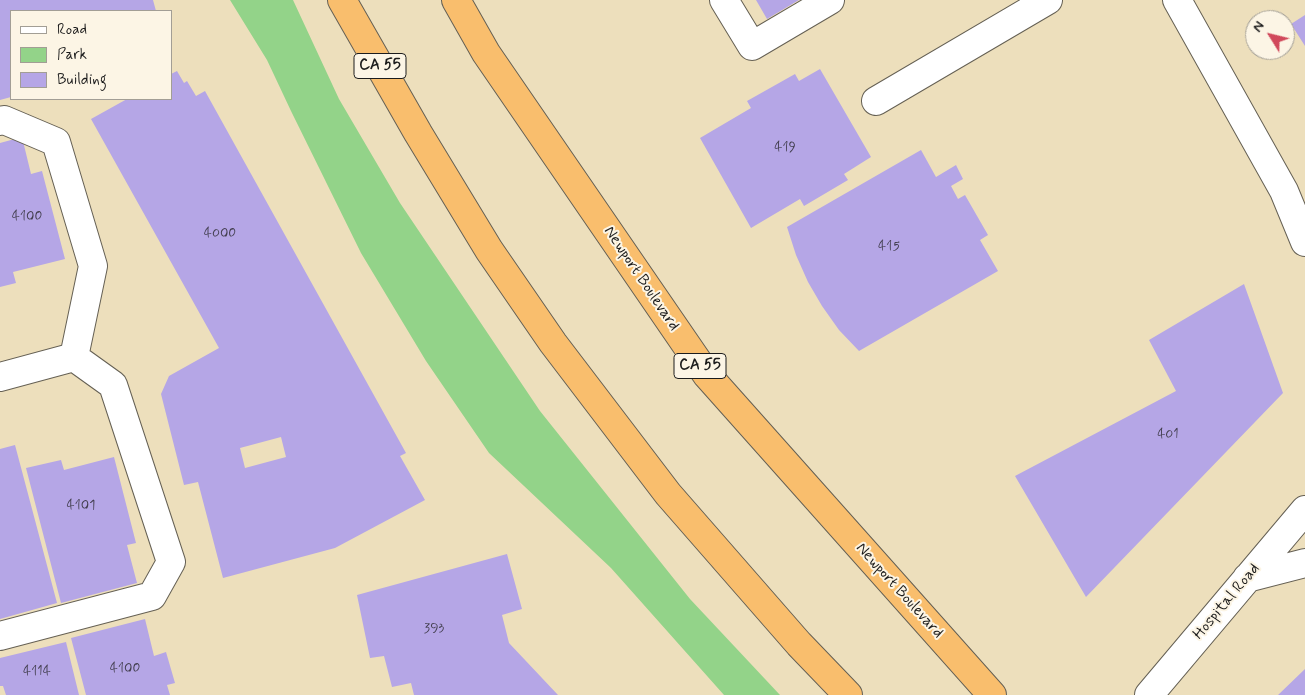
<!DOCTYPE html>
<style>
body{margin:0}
#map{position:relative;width:1305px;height:695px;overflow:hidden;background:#eddfbc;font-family:Mynerve,sans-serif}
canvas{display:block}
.legend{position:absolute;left:10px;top:10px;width:162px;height:90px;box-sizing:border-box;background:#fcf5e5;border:1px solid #a29e95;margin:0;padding:6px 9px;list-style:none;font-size:15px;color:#1c1c1c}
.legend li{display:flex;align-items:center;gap:10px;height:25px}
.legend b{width:25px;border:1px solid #a29e95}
.north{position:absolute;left:1245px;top:10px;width:50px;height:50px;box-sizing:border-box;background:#fcf5e5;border:1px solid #a29e95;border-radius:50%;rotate:306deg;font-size:14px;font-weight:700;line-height:20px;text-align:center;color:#1c1c1c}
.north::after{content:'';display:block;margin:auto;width:18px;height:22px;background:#d1495b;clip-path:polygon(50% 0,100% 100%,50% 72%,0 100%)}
</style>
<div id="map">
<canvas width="1305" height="695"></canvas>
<ul class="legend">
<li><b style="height:6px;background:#fff"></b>Road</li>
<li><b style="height:14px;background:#93d389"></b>Park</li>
<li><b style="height:14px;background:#b5a6e6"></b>Building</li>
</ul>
<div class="north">N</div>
</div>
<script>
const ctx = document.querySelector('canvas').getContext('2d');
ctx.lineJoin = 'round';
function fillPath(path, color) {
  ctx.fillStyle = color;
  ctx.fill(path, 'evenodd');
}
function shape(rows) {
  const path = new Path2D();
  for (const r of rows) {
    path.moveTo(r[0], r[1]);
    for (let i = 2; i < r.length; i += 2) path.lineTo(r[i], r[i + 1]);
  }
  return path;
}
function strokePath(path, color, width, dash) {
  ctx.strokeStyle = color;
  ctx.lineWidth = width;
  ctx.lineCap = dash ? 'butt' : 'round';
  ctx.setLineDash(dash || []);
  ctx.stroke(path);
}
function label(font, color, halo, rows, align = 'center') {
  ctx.font = font + ' Mynerve,sans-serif';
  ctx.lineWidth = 4;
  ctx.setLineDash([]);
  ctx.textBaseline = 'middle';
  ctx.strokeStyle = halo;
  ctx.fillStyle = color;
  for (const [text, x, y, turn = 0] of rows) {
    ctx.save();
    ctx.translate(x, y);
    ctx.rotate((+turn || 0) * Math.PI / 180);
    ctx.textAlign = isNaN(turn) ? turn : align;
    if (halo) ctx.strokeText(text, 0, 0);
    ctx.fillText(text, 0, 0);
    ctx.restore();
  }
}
const green = shape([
 [230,0,293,0,339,99,400,203,540,411,690,599,780,695,724,695,611,568,489,453,426,361,361,253,291,111,267,60]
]);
const building = shape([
 [0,0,153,0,156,11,11,11,11,97,0,100],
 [756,0,799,0,767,19],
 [1305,15,1305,46,1291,24],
 [820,69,871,157,844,174,848,180,804,206,800,199,751,228,700,138,751,108,747,101,795,74,799,81],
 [177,71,184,83,187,81,196,96,205,91,406,453,400,456,425,500,335,548,223,578,198,482,184,485,161,394,169,376,219,348,91,119,127,99,171,99,171,74],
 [281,437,286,457,245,468,240,448],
 [22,137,31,174,42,171,65,259,13,272,16,283,0,287,0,143],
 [921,150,936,177,956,165,963,179,951,186,958,199,965,195,988,235,980,240,998,271,859,351,839,330,822,306,808,282,796,255,787,227],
 [1244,284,1283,393,1086,597,1015,476,1176,391,1149,340],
 [15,445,57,603,0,619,0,449],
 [114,457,136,543,127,545,137,583,61,603,26,468,61,460,64,470],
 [507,554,522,609,502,615,509,643,558,695,414,695,411,683,392,687,384,656,370,658,357,595],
 [145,619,154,656,166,652,175,683,167,685,170,695,86,695,71,638],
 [66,642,79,695,6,695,3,686,0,686,0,658],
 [1305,669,1305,695,1278,695]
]);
const minor = shape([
 [724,0,752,46,830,0],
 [1177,0,1284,191,1305,242],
 [876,101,1048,0],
 [0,121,4,120,56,142,93,266,74,357],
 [0,377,74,357],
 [1247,578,1305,563],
 [0,636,152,596,171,562,113,385,74,357],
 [1149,695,1305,510]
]);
const highway = shape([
 [342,0,418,133,489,250,553,343,668,494,799,644,848,695],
 [456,0,486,53,707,375,992,695]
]);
const numberNames = [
 ["419",785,148],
 ["4100",27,217],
 ["4000",220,234],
 ["415",889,247],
 ["401",1168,435],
 ["4101",81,506],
 ["393",434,629],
 ["4100",125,669],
 ["4114",37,672]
];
const shields = [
 [380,66,52],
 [700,366,52]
];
const shieldNames = [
 ["CA 55",380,66],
 ["CA 55",700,366]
];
const streetNames = [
 ["Newport Boulevard",641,279,56],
 ["Newport Boulevard",899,591,48],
 ["Hospital Road",1227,602,-50]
];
fillPath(green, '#93d389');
fillPath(building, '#b5a6e6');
strokePath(minor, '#656054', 30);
strokePath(highway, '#656054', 30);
strokePath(minor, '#fff', 28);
strokePath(highway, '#f9be6d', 28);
label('14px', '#423e4e', null, numberNames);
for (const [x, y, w] of shields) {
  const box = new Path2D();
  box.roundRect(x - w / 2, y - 12.5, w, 25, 4);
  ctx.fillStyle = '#fcf5e5';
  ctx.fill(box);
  strokePath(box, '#1c1c1c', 1);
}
label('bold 15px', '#1c1c1c', null, shieldNames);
label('16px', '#1c1c1c', '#fcf5e5', streetNames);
</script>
